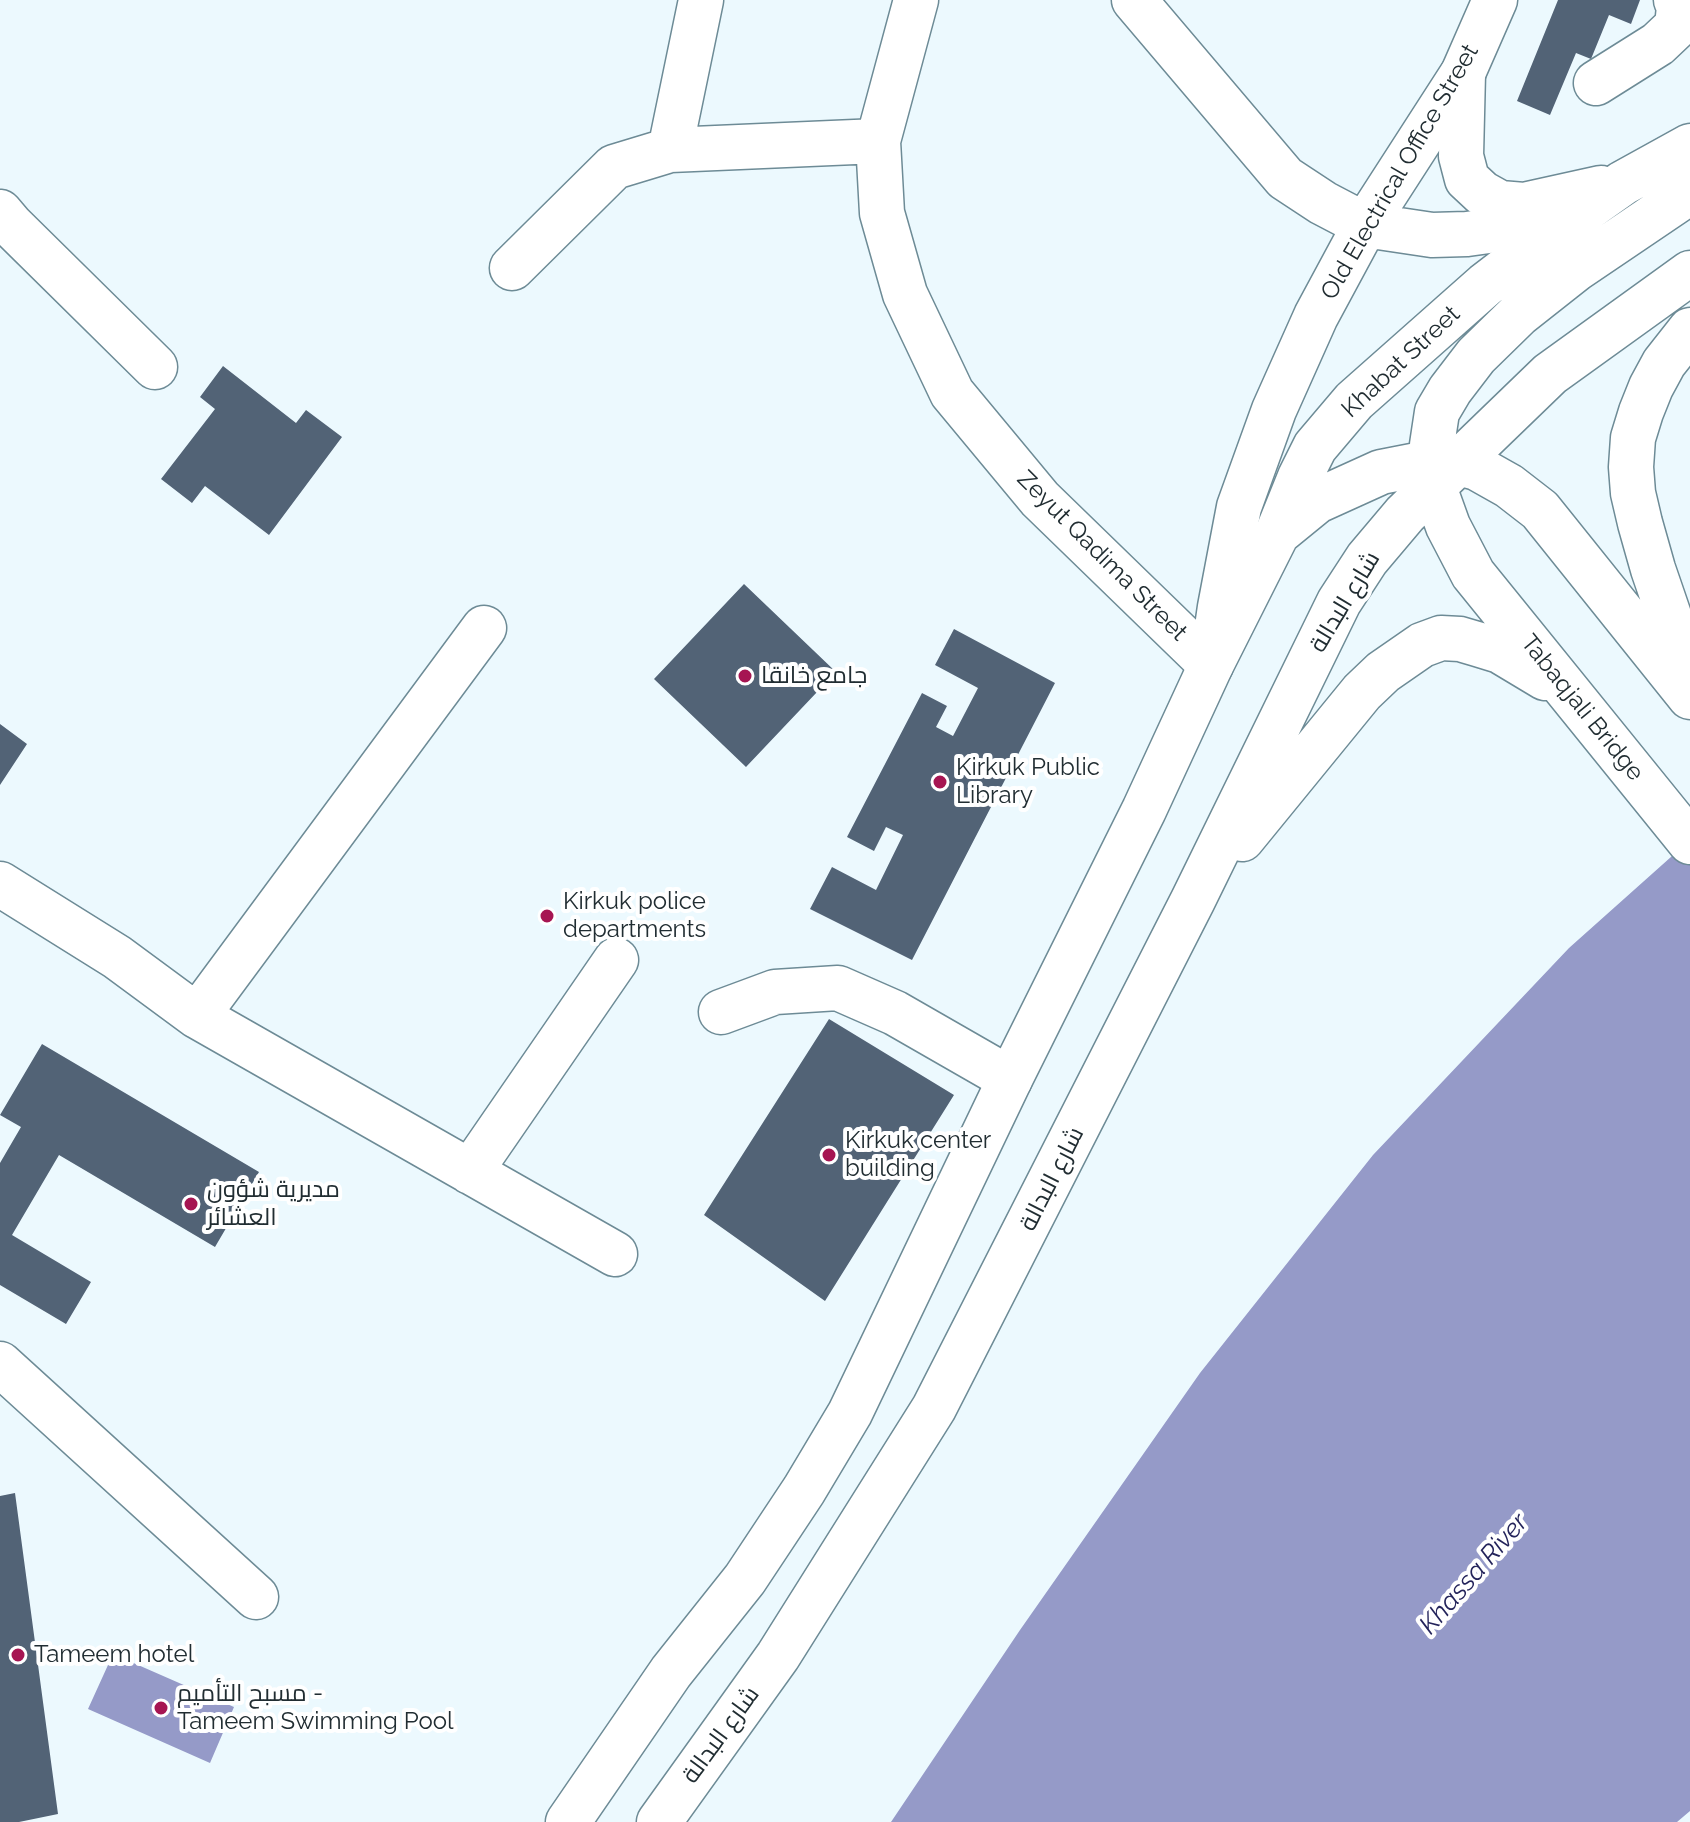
<!DOCTYPE html>
<meta charset="utf-8">
<style>
body{margin:0}
canvas{display:block;background:#ecf9fe}
</style>
<canvas width="1690" height="1822"></canvas>
<script>
const ctx = document.querySelector('canvas').getContext('2d');
ctx.lineJoin = 'round';
function fillPath(path, color) {
  ctx.fillStyle = color;
  ctx.fill(path, 'evenodd');
}
function shape(rows) {
  const path = new Path2D();
  for (const r of rows) {
    path.moveTo(r[0], r[1]);
    for (let i = 2; i < r.length; i += 2) path.lineTo(r[i], r[i + 1]);
  }
  return path;
}
function strokePath(path, color, width, dash) {
  ctx.strokeStyle = color;
  ctx.lineWidth = width;
  ctx.lineCap = dash ? 'butt' : 'round';
  ctx.setLineDash(dash || []);
  ctx.stroke(path);
}
function label(font, color, halo, rows, align = 'center') {
  ctx.font = font + ' Raleway,Cairo,sans-serif';
  ctx.lineWidth = 8;
  ctx.setLineDash([]);
  ctx.textBaseline = 'middle';
  ctx.strokeStyle = halo;
  ctx.fillStyle = color;
  for (const [text, x, y, turn = 0] of rows) {
    ctx.save();
    ctx.translate(x, y);
    ctx.rotate((+turn || 0) * Math.PI / 180);
    ctx.textAlign = isNaN(turn) ? turn : align;
    if (halo) ctx.strokeText(text, 0, 0);
    ctx.fillText(text, 0, 0);
    ctx.restore();
  }
}
const water = shape([
 [1690,840,1690,1811,1677,1822,891,1822,1020,1630,1200,1373,1373,1155,1569,948],
 [113,1654,234,1707,210,1763,88,1709]
]);
const building = shape([
 [1558,0,1640,0,1631,24,1609,15,1591,59,1576,53,1550,115,1517,101],
 [223,366,296,423,306,410,342,437,269,535,205,486,192,503,161,479,215,409,200,397],
 [744,584,836,672,746,767,654,679],
 [954,629,1055,683,912,960,810,909,832,867,876,890,903,835,886,827,874,851,847,837,922,693,947,706,936,727,953,736,978,688,935,665],
 [0,724,27,744,0,785],
 [829,1019,954,1095,825,1301,704,1215],
 [42,1044,259,1172,215,1247,59,1155,12,1235,91,1282,66,1324,0,1285,0,1163,21,1127,0,1115],
 [15,1493,58,1814,19,1822,0,1822,0,1496]
]);
const minor = shape([
 [916,0,878,141,882,213,905,294,952,393,1040,499,1211,665],
 [1134,0,1285,178,1323,203,1365,225,1432,235,1467,234,1503,229,1537,219,1567,206],
 [1596,83,1658,44,1677,26,1679,7,1676,0],
 [670,150,701,0],
 [0,212,11,225,155,367],
 [512,268,614,167,670,150,878,141],
 [1213,655,1220,607,1239,507,1274,410,1316,316,1365,225,1463,73,1495,0],
 [0,884,117,957,197,1016,615,1254],
 [721,1012,775,992,838,988,895,1013,1010,1079],
 [197,1016,484,628],
 [470,1172,616,960],
 [0,1364,256,1597]
]);
const major = shape([
 [1463,73,1461,156,1467,179,1482,193,1500,203,1524,205,1601,188],
 [1690,192,1576,269,1519,314,1476,356,1450,390,1437,412,1432,445,1434,487,1448,526,1473,574,1690,842],
 [1690,330,1664,363,1651,387,1641,412,1633,438,1631,467,1633,493,1640,523,1653,569,1690,677],
 [1279,532,1317,501,1381,472,1432,462,1458,463,1477,468,1509,486,1540,510,1690,697],
 [1242,839,1362,692,1383,672,1422,645,1441,638,1460,639,1477,644,1500,651,1545,678],
 [568,1822,671,1672,745,1579,804,1490,850,1413,1010,1079,1144,810,1211,665,1277,534,1300,477,1315,447,1354,401,1485,285,1558,229,1623,183,1690,146],
 [659,1822,778,1656,934,1408,1193,900,1339,602,1367,559,1405,514,1550,374,1690,273]
]);
const markers = [
 [745,676,8,"#a61552"],
 [940,782,8,"#a61552"],
 [547,916,8,"#a61552"],
 [829,1155,8,"#a61552"],
 [191,1204,8,"#a61552"],
 [18,1655,8,"#a61552"],
 [161,1708,8,"#a61552"]
];
const streetNames = [
 ["Old Electrical Office Street",1400,172,-60],
 ["Khabat Street",1401,362,-43],
 ["Zeyut Qadima Street",1102,556,45],
 ["شارع البدالة",1345,602,-59],
 ["Tabaqjali Bridge",1582,708,51],
 ["شارع البدالة",1052,1179,-63],
 ["شارع البدالة",721,1735,-54]
];
const poiNames = [
 ["جامع خانقا",761,676],
 ["Kirkuk Public",956,768],
 ["Library",956,796],
 ["Kirkuk police",563,902],
 ["departments",563,930],
 ["Kirkuk center",845,1141],
 ["building",845,1169],
 ["مديرية شؤون",207,1190],
 ["العشائر",207,1218],
 ["Tameem hotel",34,1655],
 ["مسبح التأميم -",177,1694],
 ["Tameem Swimming Pool",177,1722]
];
const waterNames = [
 ["Khassa River",1474,1574,-49]
];
fillPath(water, '#959ac8');
fillPath(building, '#526376');
strokePath(minor, '#6d8b96', 47);
strokePath(major, '#6d8b96', 47);
strokePath(minor, '#fff', 44);
strokePath(major, '#fff', 44);
for (const [x, y, r, color] of markers) {
  const dot = new Path2D();
  dot.arc(x, y, r, 0, 2 * Math.PI);
  ctx.fillStyle = color;
  ctx.fill(dot);
  strokePath(dot, '#fff', 3);
}
label('24px', '#212d32', '#fff', streetNames);
label('24px', '#212d32', '#fff', poiNames, 'left');
label('italic 26px', '#24245b', '#fff', waterNames);
</script>
